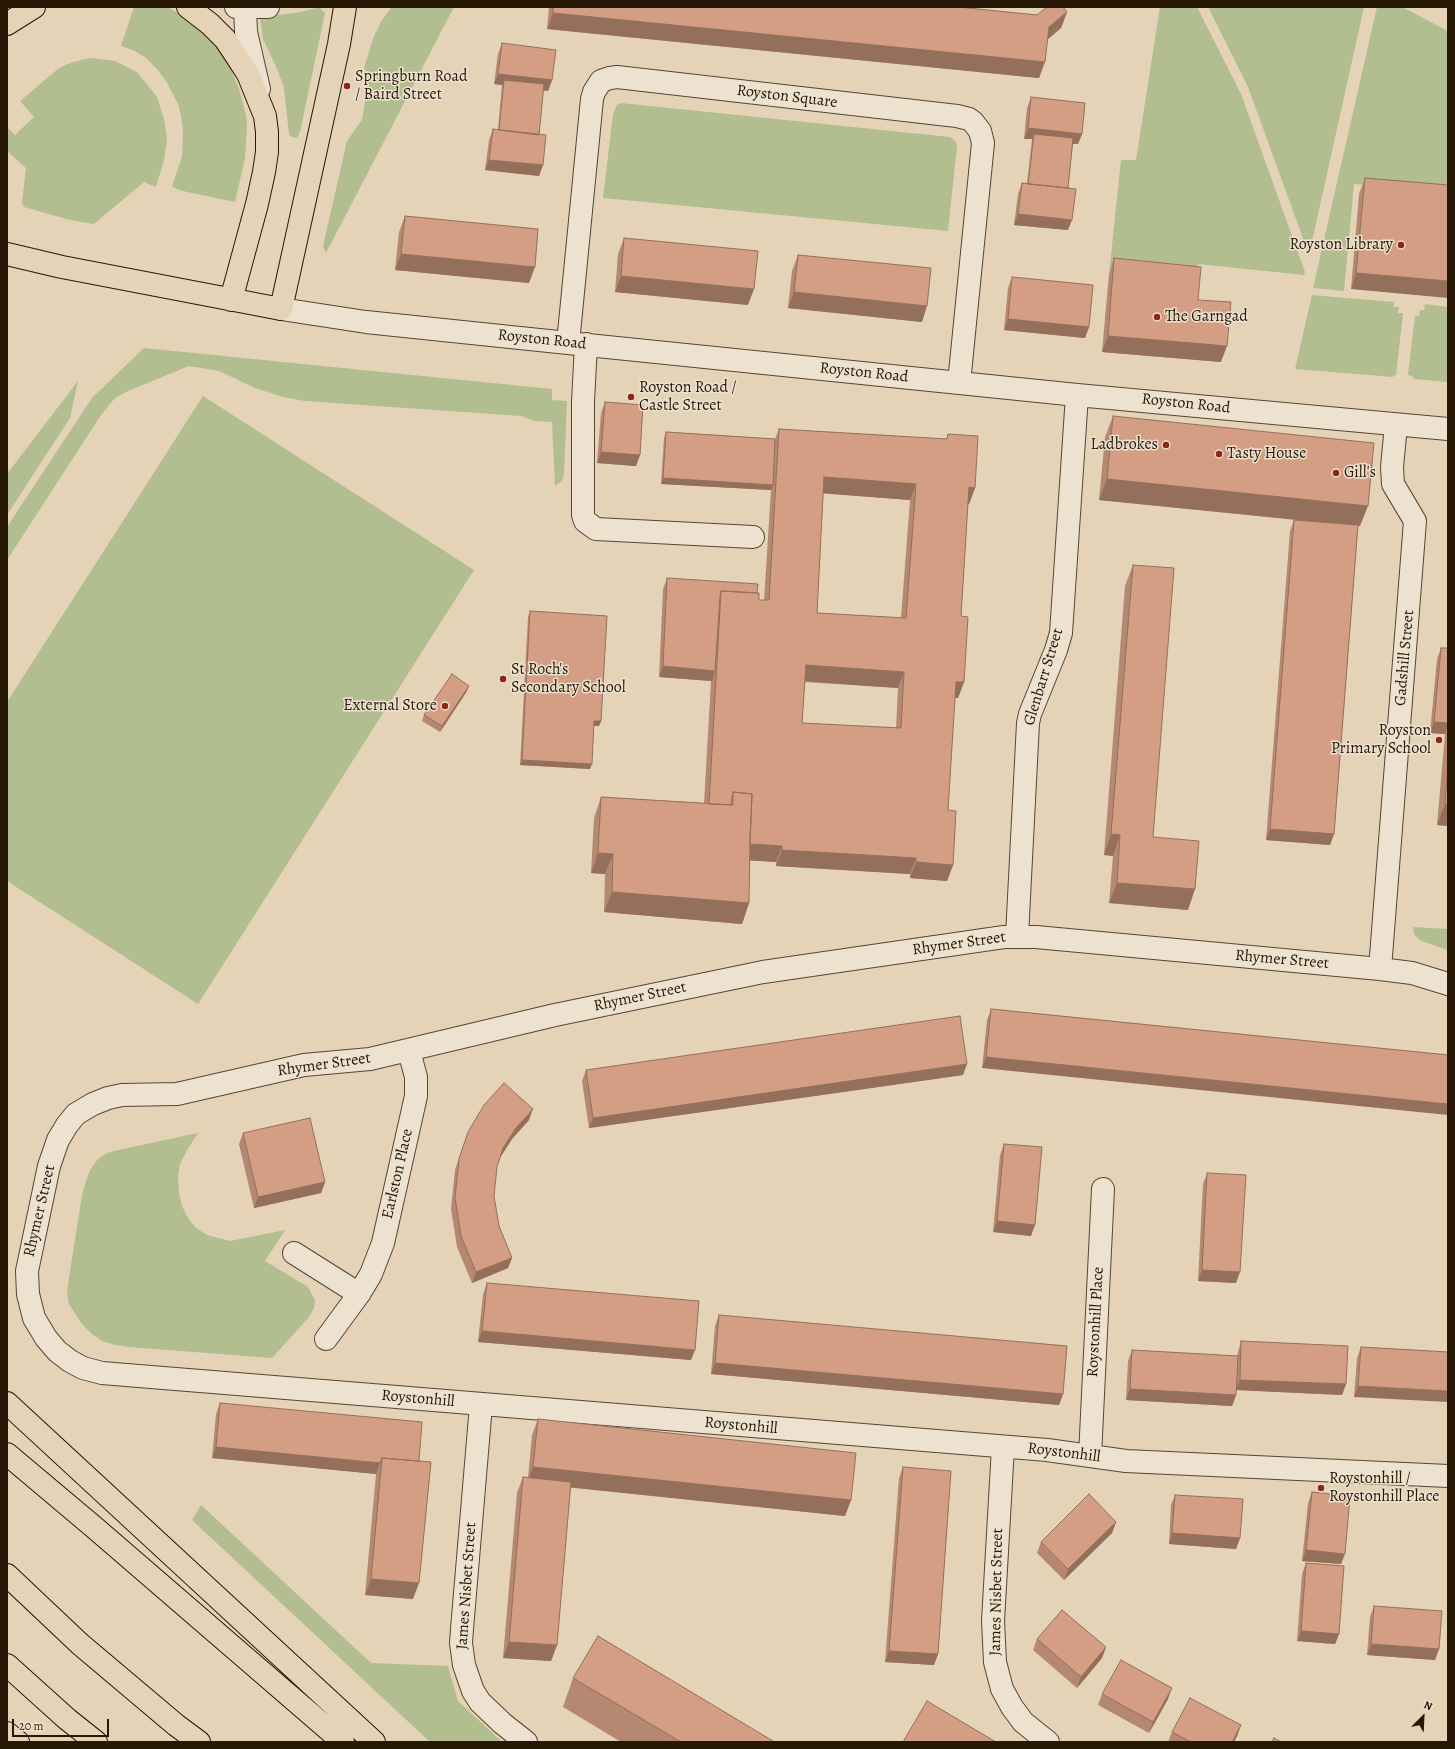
<!DOCTYPE html>
<style>
body{margin:0}
#map{position:relative;width:1455px;height:1749px;overflow:hidden;background:#e4d3b7;font-family:Alegreya,serif}
canvas{display:block}
.frame{position:absolute;inset:0;border:8px solid #271705;pointer-events:none}
.north{position:absolute;left:1403px;top:1697px;width:40px;height:40px;-webkit-text-stroke:3px #ede2d0;paint-order:stroke;rotate:24deg;font-size:11px;font-weight:700;line-height:16px;text-align:center;color:#271705}
.north::after{content:'';display:block;margin:auto;width:14px;height:18px;background:#271705;clip-path:polygon(50% 0,100% 100%,50% 72%,0 100%)}
.scale{position:absolute;left:12px;top:1719px;width:97px;height:18px;box-sizing:border-box;border:2px solid #271705;border-top:0;padding-left:5px;font-size:12px;line-height:14px;white-space:nowrap;color:#271705;-webkit-text-stroke:3px #ede2d0;paint-order:stroke}
</style>
<div id="map">
<canvas width="1455" height="1749"></canvas>
<div class="frame"></div>
<div class="north">N</div>
<div class="scale">20 m</div>
</div>
<script>
const ctx = document.querySelector('canvas').getContext('2d');
ctx.lineJoin = 'round';
function fillPath(path, color) {
  ctx.fillStyle = color;
  ctx.fill(path, 'evenodd');
}
function shape(rows) {
  const path = new Path2D();
  for (const r of rows) {
    path.moveTo(r[0], r[1]);
    for (let i = 2; i < r.length; i += 2) path.lineTo(r[i], r[i + 1]);
  }
  return path;
}
function strokePath(path, color, width, dash) {
  ctx.strokeStyle = color;
  ctx.lineWidth = width;
  ctx.lineCap = dash ? 'butt' : 'round';
  ctx.setLineDash(dash || []);
  ctx.stroke(path);
}
function label(font, color, halo, rows, align = 'center') {
  ctx.font = font + ' Alegreya,serif';
  ctx.lineWidth = 3;
  ctx.setLineDash([]);
  ctx.textBaseline = 'middle';
  ctx.strokeStyle = halo;
  ctx.fillStyle = color;
  for (const [text, x, y, turn = 0] of rows) {
    ctx.save();
    ctx.translate(x, y);
    ctx.rotate((+turn || 0) * Math.PI / 180);
    ctx.textAlign = isNaN(turn) ? turn : align;
    if (halo) ctx.strokeText(text, 0, 0);
    ctx.fillText(text, 0, 0);
    ctx.restore();
  }
}
const green = shape([
 [134,7,168,7,197,26,214,42,228,62,239,89,246,115,247,126,245,158,235,202,178,190,172,186,182,157,183,130,181,115,178,104,166,81,157,69,146,58,135,51,121,46],
 [392,7,454,7,326,253,323,246,347,141,362,120,369,76,364,68,374,36,382,20],
 [1160,7,1197,7,1241,94,1305,272,1304,275,1198,264,1195,283,1109,274,1121,160,1136,160],
 [1208,7,1364,7,1309,255,1248,87],
 [1377,7,1402,7,1448,31,1448,193,1354,184,1344,291,1313,288],
 [317,8,320,8,325,13,300,132,297,138,292,137,289,134,284,88,278,71,263,39,260,18,261,17,295,13],
 [90,58,115,61,137,72,157,97,164,119,167,139,164,160,156,187,144,182,94,224,70,220,24,207,22,203,26,168,7,151,7,127,15,135,34,117,20,101,59,68,70,63],
 [621,103,950,137,956,142,957,146,948,231,603,198,613,114,617,105],
 [1312,295,1394,302,1394,307,1399,307,1398,313,1403,313,1396,375,1394,375,1393,377,1295,369],
 [1425,304,1448,307,1448,382,1413,379,1413,376,1408,375,1415,316,1419,316,1420,310,1424,310],
 [144,348,552,389,552,400,567,401,564,474,562,481,555,486,552,422,535,421,521,416,305,401,283,397,255,388,219,371,189,366,128,391,115,398,101,415,7,560,7,527,92,398],
 [78,381,70,418,7,515,7,474],
 [203,396,474,570,198,1004,7,881,7,702],
 [1413,927,1448,929,1448,950,1421,941,1414,934],
 [198,1133,187,1150,180,1164,178,1176,179,1193,182,1206,188,1218,195,1227,207,1235,230,1241,285,1230,265,1261,308,1287,315,1300,314,1308,309,1317,272,1358,129,1347,116,1345,102,1341,92,1334,82,1324,69,1304,67,1294,69,1278,82,1195,86,1181,90,1170,98,1159,107,1153,118,1150],
 [201,1505,371,1663,448,1666,458,1701,502,1742,430,1742,192,1520]
]);
const minor = shape([
 [236,7,268,7],
 [245,7,246,32,259,89],
 [281,309,366,322,568,343,1077,395,1448,429],
 [568,343,592,99,594,92,601,81,610,78,617,77,957,116,969,119,973,122,980,131,983,143,959,383],
 [586,344,583,402,583,515,585,521,596,529,753,537],
 [1017,936,1028,723,1030,714,1056,650,1061,633,1077,395],
 [1380,969,1415,521,1393,484,1392,467,1396,425],
 [1448,984,1412,973,1380,969,1036,937,1004,937,763,972,555,1015,370,1059,304,1065,177,1094,122,1095,108,1098,93,1104,76,1114,67,1125,58,1140,49,1166,27,1271,28,1294,34,1318,46,1338,57,1351,70,1361,83,1368,102,1373,1047,1450,1126,1461,1448,1476],
 [294,1253,359,1294],
 [326,1339,359,1294,371,1274,383,1243,416,1096,416,1077,409,1051],
 [481,1405,462,1629,461,1643,464,1665,473,1691,480,1702,502,1723,526,1742],
 [1003,1447,993,1621,995,1662,1002,1689,1012,1707,1023,1722,1048,1742],
 [1090,1456,1103,1189]
]);
const major = shape([
 [188,7,210,24,225,39,237,57,248,74,265,116,267,132,267,152,264,172,257,204,231,300],
 [7,24,34,7],
 [7,254,62,267,281,309,339,44,345,7]
]);
const highway = shape([
 [7,1403,374,1742],
 [7,1454,95,1528,343,1742],
 [7,1575,80,1644,176,1725,199,1742],
 [7,1665,67,1719,96,1742],
 [7,1733,18,1742]
]);
const wall = shape([
 [549,7,958,7,1037,15,1067,12,1061,28,1047,40,1039,78,547,29],
 [502,43,552,80,548,91,543,90,539,135,543,165,539,176,485,170,489,140,493,129,498,130,502,85,494,84,498,54],
 [1031,97,1082,134,1078,144,1073,144,1068,188,1068,230,1014,225,1018,194,1022,183,1027,184,1032,139,1024,139,1027,108],
 [1365,178,1448,185,1351,289,1359,194],
 [405,216,529,283,395,270,399,232],
 [624,238,748,305,615,292,618,254],
 [798,255,922,322,788,308,792,271],
 [1114,258,1198,300,1221,362,1102,352,1109,274],
 [1012,277,1089,327,1085,338,1004,330,1008,288],
 [605,402,640,455,636,466,597,463,601,413],
 [1113,416,1360,526,1358,526,1334,834,1330,845,1266,840,1290,531,1294,520,1316,522,1099,500,1105,437],
 [779,429,946,439,948,434,975,488,969,504,968,504,961,616,964,682,958,698,955,698,948,810,953,865,947,881,910,878,910,874,776,866,776,862,749,860,749,903,742,924,604,912,605,874,591,873,594,818,601,797,704,803,711,681,659,677,663,589,667,578,757,593,759,600,764,600,771,490,661,484,664,438,666,432,775,439],
 [823,493,910,500,901,618,817,613],
 [805,682,898,688,896,728,802,723],
 [1133,565,1153,837,1188,910,1109,903,1113,856,1104,855,1125,586],
 [530,611,601,721,599,726,594,726,590,769,520,765,528,617],
 [1441,648,1448,648,1448,826,1437,825,1445,734,1430,733,1437,659],
 [467,691,440,732,422,721,424,715],
 [991,1009,1448,1055,982,1068,987,1020],
 [586,1070,963,1075,589,1128,582,1081],
 [529,1120,512,1139,500,1158,497,1167,494,1196,499,1226,512,1258,508,1268,472,1283,457,1247,451,1209,455,1170,464,1143],
 [243,1133,325,1182,321,1193,254,1208,239,1144],
 [1004,1144,1031,1236,993,1232,1000,1155],
 [1207,1173,1236,1283,1198,1281,1203,1184],
 [487,1283,691,1360,478,1342,483,1294],
 [719,1315,1063,1394,1059,1405,711,1374,715,1326],
 [1241,1341,1346,1384,1342,1395,1236,1390,1236,1395,1232,1406,1126,1400,1128,1361,1132,1350,1237,1356,1238,1352],
 [1361,1347,1448,1352,1354,1397,1357,1358],
 [220,1403,419,1461,413,1599,365,1595,376,1474,212,1458,216,1414],
 [538,1419,851,1500,845,1516,570,1487,557,1645,551,1661,503,1658,517,1493,523,1477,528,1478,532,1435],
 [903,1467,938,1654,934,1665,885,1662,899,1478],
 [1312,1492,1341,1564,1302,1561,1308,1503],
 [1175,1495,1240,1538,1236,1549,1169,1544,1171,1505],
 [1116,1522,1112,1533,1064,1580,1037,1553,1041,1542],
 [1306,1563,1339,1634,1335,1644,1297,1641,1302,1574],
 [1374,1606,1439,1649,1435,1660,1367,1655,1370,1617],
 [1037,1639,1106,1647,1102,1658,1077,1688,1033,1650],
 [573,1678,772,1742,621,1742,563,1707],
 [1102,1694,1168,1699,1149,1733,1098,1705],
 [1241,1725,1237,1736,1234,1742,1168,1742,1172,1732]
]);
const shadedWall = shape([
 [1067,12,1061,28,1043,43,1049,27],
 [553,13,1045,62,1039,78,547,29],
 [498,74,552,80,548,91,504,86,504,80,502,85,494,84],
 [1028,128,1082,134,1078,144,1033,140,1034,134,1032,139,1024,139],
 [489,160,543,165,539,176,485,170],
 [1018,214,1072,220,1068,230,1014,225],
 [401,254,535,267,529,283,395,270],
 [1356,273,1448,281,1448,298,1351,289],
 [621,276,754,289,748,305,615,292],
 [794,292,927,306,922,322,788,308],
 [1008,319,1089,327,1085,338,1004,330],
 [1108,336,1227,346,1221,362,1102,352],
 [601,452,640,455,636,466,597,463],
 [824,477,916,484,910,500,818,493],
 [663,478,773,485,771,490,661,484],
 [1107,479,1368,506,1360,526,1099,500],
 [969,487,975,488,969,504,963,503],
 [806,665,904,672,898,688,800,681],
 [663,666,715,671,712,681,659,677],
 [956,682,964,682,958,698,950,698],
 [469,686,467,691,440,732,442,726],
 [594,721,601,721,599,726,592,726],
 [1434,722,1448,723,1448,726,1445,734,1430,733],
 [522,760,592,764,590,769,520,765],
 [1445,804,1448,805,1448,826,1437,825],
 [1270,829,1334,834,1330,845,1266,840],
 [1111,834,1120,835,1113,856,1104,855],
 [748,844,782,846,776,862,742,860],
 [782,850,916,858,910,874,776,866],
 [598,853,613,854,605,874,591,873],
 [916,862,953,865,947,881,910,878],
 [1117,883,1195,889,1188,910,1109,903],
 [612,892,749,903,742,924,604,912],
 [986,1057,1448,1104,1448,1115,982,1068],
 [967,1064,963,1075,589,1128,593,1118],
 [533,1109,529,1120,512,1139,499,1159,503,1148,516,1128],
 [325,1182,321,1193,254,1208,258,1197],
 [997,1221,1035,1225,1031,1236,993,1232],
 [512,1258,508,1268,472,1283,476,1272],
 [1202,1270,1240,1272,1236,1283,1198,1281],
 [482,1331,695,1350,691,1360,478,1342],
 [715,1363,1063,1394,1059,1405,711,1374],
 [1240,1380,1346,1384,1342,1395,1236,1390],
 [1358,1386,1448,1391,1448,1402,1354,1397],
 [1130,1389,1236,1395,1232,1406,1126,1400],
 [216,1447,380,1463,376,1474,212,1458],
 [533,1467,851,1500,845,1516,527,1483],
 [1116,1522,1112,1533,1064,1580,1068,1569],
 [1172,1533,1240,1538,1236,1549,1169,1544],
 [1306,1550,1345,1554,1341,1564,1302,1561],
 [371,1579,419,1583,413,1599,365,1595],
 [1301,1631,1339,1634,1335,1644,1297,1641],
 [509,1642,557,1645,551,1661,503,1658],
 [1371,1644,1439,1649,1435,1660,1367,1655],
 [1106,1647,1102,1658,1077,1688,1081,1677],
 [889,1651,938,1654,934,1665,885,1662],
 [1172,1688,1168,1699,1149,1733,1153,1722],
 [1241,1725,1237,1736,1234,1742,1232,1742]
]);
const building = shape([
 [553,7,958,7,1037,15,1047,7,1063,7,1067,12,1049,27,1045,62,553,13,553,7],
 [502,43,556,50,552,80,498,74,502,43],
 [504,80,544,84,539,135,499,130,504,80],
 [1031,97,1085,103,1082,134,1028,128,1031,97],
 [493,129,546,135,543,165,489,160,493,129],
 [1034,134,1073,138,1068,188,1028,184,1034,134],
 [1365,178,1448,185,1448,281,1356,273,1365,178],
 [1022,183,1076,189,1072,220,1018,214,1022,183],
 [405,216,538,229,535,267,401,254,405,216],
 [624,238,758,251,754,289,621,276,624,238],
 [798,255,931,268,927,306,794,292,798,255],
 [1114,258,1201,267,1198,300,1231,302,1227,346,1108,336,1114,258],
 [1012,277,1093,285,1089,327,1008,319,1012,277],
 [605,402,643,405,640,455,601,452,605,402],
 [1113,416,1374,443,1368,506,1107,479,1113,416],
 [779,429,947,439,948,434,978,436,975,488,969,487,961,616,968,617,964,682,956,682,948,810,956,811,953,865,916,862,916,858,782,850,782,846,750,844,752,794,733,792,732,797,731,805,709,804,721,591,759,593,759,600,769,600,779,429],
 [824,477,916,484,906,618,817,613,824,477],
 [806,665,904,672,901,728,802,723,806,665],
 [666,432,775,439,773,485,663,478,666,432],
 [1294,520,1358,525,1334,834,1270,829,1294,520],
 [1133,565,1174,568,1153,837,1199,841,1195,889,1117,883,1120,835,1111,834,1133,565],
 [667,578,758,584,757,593,721,591,720,596,715,671,663,666,667,578],
 [530,611,607,616,601,721,594,721,592,764,522,760,530,611],
 [1441,648,1448,648,1448,723,1434,722,1441,648],
 [452,674,469,686,442,726,424,715,452,674],
 [1448,767,1448,805,1445,804,1448,767],
 [733,792,752,794,750,839,749,903,612,892,613,854,598,853,601,797,733,805,733,792],
 [991,1009,1448,1055,1448,1104,986,1057,991,1009],
 [960,1016,967,1064,593,1118,586,1070,960,1016],
 [504,1083,533,1109,516,1128,503,1148,497,1167,494,1196,499,1226,512,1258,476,1272,461,1236,455,1198,459,1159,468,1132,484,1105,504,1083],
 [310,1118,325,1182,258,1197,243,1133,310,1118],
 [1004,1144,1042,1147,1035,1225,997,1221,1004,1144],
 [1207,1173,1246,1175,1240,1272,1202,1270,1207,1173],
 [487,1283,699,1301,695,1350,482,1331,487,1283],
 [719,1315,1067,1346,1063,1394,715,1363,719,1315],
 [1241,1341,1348,1346,1346,1384,1240,1380,1241,1341],
 [1361,1347,1448,1352,1448,1391,1358,1386,1361,1347],
 [1132,1350,1238,1356,1236,1395,1130,1389,1132,1350],
 [220,1403,422,1422,419,1461,382,1458,380,1463,216,1447,220,1403],
 [538,1419,856,1453,851,1500,533,1467,538,1419],
 [382,1458,431,1462,419,1583,371,1579,382,1458],
 [903,1467,951,1471,938,1654,889,1651,903,1467],
 [523,1477,571,1482,557,1645,509,1642,523,1477],
 [1312,1492,1350,1496,1345,1554,1306,1550,1312,1492],
 [1089,1494,1116,1522,1068,1569,1041,1542,1089,1494],
 [1175,1495,1243,1499,1240,1538,1172,1533,1175,1495],
 [1306,1563,1344,1566,1339,1634,1301,1631,1306,1563],
 [1374,1606,1442,1611,1439,1649,1371,1644,1374,1606],
 [1062,1610,1106,1647,1081,1677,1037,1639,1062,1610],
 [598,1636,773,1741,772,1742,681,1742,573,1678,598,1636],
 [1121,1660,1172,1688,1153,1722,1102,1694,1121,1660],
 [1190,1698,1241,1725,1232,1742,1191,1742,1172,1732,1190,1698],
 [927,1701,996,1742,903,1742,927,1701],
 [1274,1738,1281,1742,1272,1742,1274,1738]
]);
const markers = [
 [347,86,4,"#8f2418"],
 [1401,245,4,"#8f2418"],
 [1157,317,4,"#8f2418"],
 [631,397,4,"#8f2418"],
 [1166,445,4,"#8f2418"],
 [1219,454,4,"#8f2418"],
 [1336,473,4,"#8f2418"],
 [503,679,4,"#8f2418"],
 [445,706,4,"#8f2418"],
 [1439,740,4,"#8f2418"],
 [1321,1488,4,"#8f2418"]
];
const poiNames = [
 ["Springburn Road",355,77],
 ["/ Baird Street",355,95],
 ["Royston Library",1393,245,"right"],
 ["The Garngad",1165,317],
 ["Royston Road /",639,388],
 ["Castle Street",639,406],
 ["Ladbrokes",1158,445,"right"],
 ["Tasty House",1227,454],
 ["Gill's",1344,473],
 ["St Roch's",511,670],
 ["Secondary School",511,688],
 ["External Store",437,706,"right"],
 ["Royston",1431,731,"right"],
 ["Primary School",1431,749,"right"],
 ["Roystonhill /",1329,1479],
 ["Roystonhill Place",1329,1497]
];
const streetNames = [
 ["Royston Square",787,97,7],
 ["Royston Road",542,340,6],
 ["Royston Road",864,373,6],
 ["Royston Road",1186,404,6],
 ["Gadshill Street",1405,658,-85],
 ["Glenbarr Street",1044,677,-73],
 ["Rhymer Street",959,944,-8],
 ["Rhymer Street",1282,960,5],
 ["Rhymer Street",640,997,-12],
 ["Rhymer Street",324,1065,-8],
 ["Earlston Place",398,1174,-77],
 ["Rhymer Street",40,1211,-77],
 ["Roystonhill Place",1096,1322,-87],
 ["Roystonhill",418,1399,5],
 ["Roystonhill",741,1426,5],
 ["Roystonhill",1064,1453,7],
 ["James Nisbet Street",467,1586,-86],
 ["James Nisbet Street",997,1592,-89]
];
fillPath(green, '#b2bd90');
strokePath(minor, '#564632', 24);
strokePath(major, '#271705', 24);
strokePath(highway, '#271705', 24);
strokePath(minor, '#ede2d0', 22);
strokePath(major, '#e4d3b7', 22);
strokePath(highway, '#e4d3b7', 22);
fillPath(wall, '#b58871');
fillPath(shadedWall, '#946f5c');
fillPath(building, '#d39e83');
strokePath(building, '#946f5c', 1);
for (const [x, y, r, color] of markers) {
  const dot = new Path2D();
  dot.arc(x, y, r, 0, 2 * Math.PI);
  ctx.fillStyle = color;
  ctx.fill(dot);
  strokePath(dot, '#ede2d0', 1.5);
}
label('16px', '#271705', '#ede2d0', poiNames, 'left');
label('16px', '#271705', '#ede2d0', streetNames);
</script>
